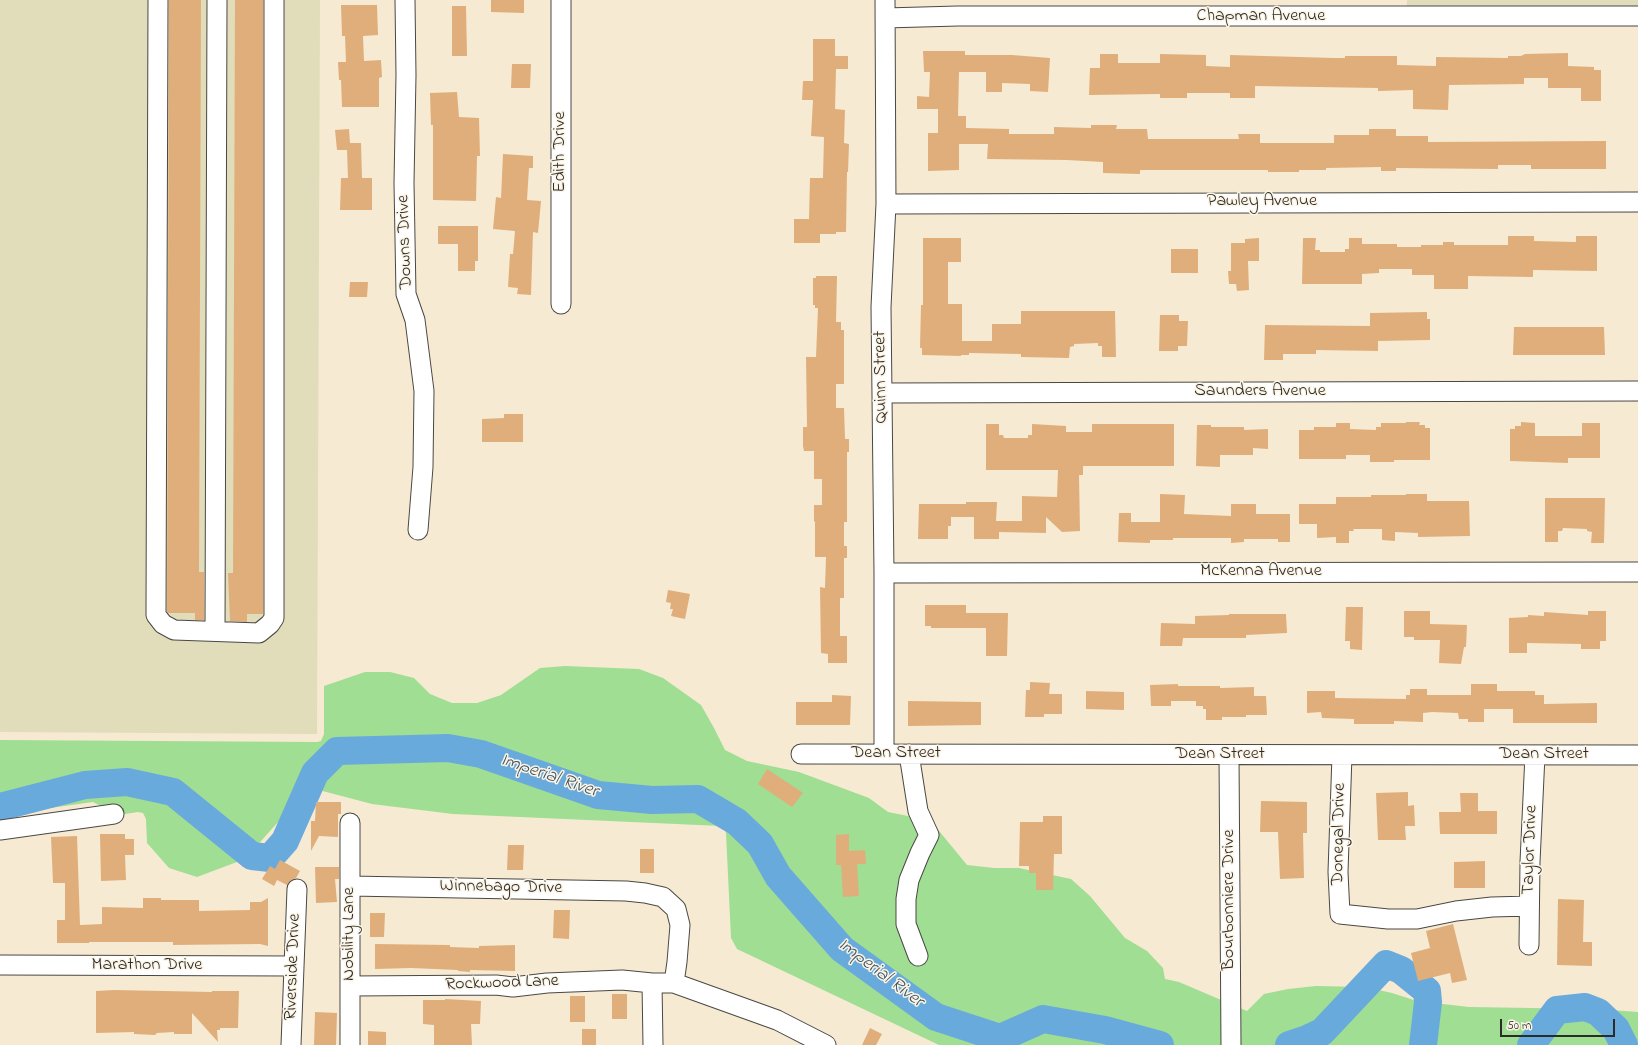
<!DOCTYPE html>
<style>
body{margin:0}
#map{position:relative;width:1638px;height:1045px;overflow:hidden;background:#f7ead2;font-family:"Indie Flower",sans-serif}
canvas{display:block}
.scale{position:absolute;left:1500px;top:1019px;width:115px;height:18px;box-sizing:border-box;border:2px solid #2b2b2b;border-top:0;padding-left:5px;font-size:12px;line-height:14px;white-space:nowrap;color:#2b2b2b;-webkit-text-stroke:3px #fcf5e5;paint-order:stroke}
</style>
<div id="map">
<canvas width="1638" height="1045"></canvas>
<div class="scale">50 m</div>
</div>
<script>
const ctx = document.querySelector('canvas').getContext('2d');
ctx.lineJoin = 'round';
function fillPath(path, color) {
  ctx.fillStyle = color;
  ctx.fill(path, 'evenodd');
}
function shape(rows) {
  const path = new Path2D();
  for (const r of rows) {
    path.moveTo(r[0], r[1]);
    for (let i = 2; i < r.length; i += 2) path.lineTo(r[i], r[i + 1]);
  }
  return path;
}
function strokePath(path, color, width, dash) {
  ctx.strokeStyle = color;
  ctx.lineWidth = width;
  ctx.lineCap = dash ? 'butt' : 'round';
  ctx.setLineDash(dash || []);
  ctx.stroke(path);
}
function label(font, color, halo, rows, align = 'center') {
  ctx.font = font + ' "Indie Flower",sans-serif';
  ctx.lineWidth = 3;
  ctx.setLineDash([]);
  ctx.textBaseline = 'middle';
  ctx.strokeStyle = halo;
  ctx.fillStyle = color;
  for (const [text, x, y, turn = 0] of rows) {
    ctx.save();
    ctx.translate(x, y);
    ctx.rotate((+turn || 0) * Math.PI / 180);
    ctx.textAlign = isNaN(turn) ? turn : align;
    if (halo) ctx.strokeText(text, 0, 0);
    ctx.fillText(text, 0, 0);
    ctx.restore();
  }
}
const built = shape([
 [0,0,320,0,317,734,0,732],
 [1407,0,1638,0,1638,19,1406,15]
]);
const green = shape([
 [565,666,639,669,663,678,701,705,714,728,725,750,747,761,799,772,869,798,888,812,913,817,935,826,967,865,994,868,1019,868,1071,879,1090,896,1125,938,1147,951,1163,968,1165,979,1179,982,1247,1011,1264,994,1288,989,1316,986,1365,987,1392,993,1417,1001,1469,1007,1597,1009,1638,1012,1638,1045,939,1045,737,949,731,938,726,833,725,829,721,826,453,814,372,804,315,789,287,812,245,859,197,877,169,868,147,843,146,819,143,813,138,812,118,815,93,802,43,809,0,796,0,740,317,742,321,741,324,734,324,686,365,672,390,672,414,678,430,694,452,703,477,703,501,695,540,668]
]);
const river = shape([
 [0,807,85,785,127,782,173,792,252,856,270,858,285,841,315,773,337,751,448,748,481,754,598,795,652,800,698,799,737,822,760,844,778,876,842,949,936,1017,1000,1038,1043,1019,1105,1030,1160,1045],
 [1289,1045,1307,1039,1322,1032,1386,964,1401,970,1427,991,1428,1002,1423,1045],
 [1531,1045,1557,1010,1585,1007,1598,1012,1616,1029,1624,1045]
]);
const building = shape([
 [169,0,201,0,199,572,204,572,204,620,195,620,195,613,168,613,167,611],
 [235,0,263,0,263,614,247,614,247,622,230,621,228,573,233,573],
 [491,0,524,0,524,13,491,12],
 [341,5,377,5,378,35,363,36,364,61,381,60,382,77,379,78,379,107,342,107,341,80,339,80,338,62,346,62,345,36,342,36],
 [452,6,466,6,467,56,452,56],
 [813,39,835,39,835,56,848,56,848,69,836,69,835,109,845,110,844,143,849,144,848,172,847,172,846,232,836,232,836,234,820,234,820,243,794,243,794,219,809,219,810,178,823,178,824,137,811,136,813,100,802,100,803,81,813,81],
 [923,51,965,51,965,55,1012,55,1050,58,1048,92,1030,91,1030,84,1002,83,1002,92,986,92,986,72,959,72,958,116,966,116,966,128,1009,129,1009,134,1054,134,1054,127,1091,128,1091,125,1117,125,1116,129,1147,129,1148,139,1239,139,1238,134,1260,134,1260,143,1334,143,1334,135,1369,135,1369,129,1396,129,1396,136,1428,136,1428,142,1606,141,1606,169,1531,169,1531,165,1498,165,1498,169,1396,168,1396,171,1381,171,1381,167,1326,168,1326,170,1299,170,1299,172,1268,172,1268,170,1140,170,1140,174,1103,173,1103,162,1067,160,987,159,988,144,959,144,959,170,928,171,928,133,938,133,938,109,917,109,917,96,929,97,930,72,924,72],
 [1568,53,1568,66,1594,67,1594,70,1601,70,1601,101,1581,101,1581,88,1548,88,1548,78,1524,78,1524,84,1449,85,1448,110,1413,109,1413,90,1378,91,1378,88,1255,86,1255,98,1230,98,1230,93,1187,93,1187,98,1160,98,1160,94,1089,95,1090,68,1100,68,1100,54,1118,54,1118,63,1160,63,1160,54,1206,55,1206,66,1230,67,1230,55,1334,58,1345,58,1345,56,1397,56,1397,65,1436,66,1436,57,1508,58,1508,56,1521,56,1525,54],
 [512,64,531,64,530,88,511,88],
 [457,92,459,117,479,118,480,156,477,156,476,201,433,200,433,125,431,125,430,93],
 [349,129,350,143,361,143,362,178,372,178,372,210,340,210,341,178,348,178,347,150,337,150,335,130],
 [503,154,533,156,533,168,529,168,527,200,541,201,538,233,533,232,531,295,517,294,518,288,508,287,510,254,513,254,515,231,493,229,496,197,501,198],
 [438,226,478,226,478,261,475,261,475,271,458,271,458,244,438,244],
 [1508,236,1534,236,1534,241,1576,242,1576,236,1597,236,1597,271,1533,270,1533,277,1468,276,1468,289,1434,289,1434,275,1412,275,1412,269,1379,269,1379,273,1362,274,1362,284,1302,284,1303,238,1316,238,1315,250,1320,250,1320,252,1345,252,1345,249,1349,249,1349,238,1362,238,1362,244,1397,244,1397,247,1421,247,1421,245,1443,245,1443,242,1454,242,1454,245,1508,245],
 [923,238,961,238,961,262,948,262,948,304,962,304,962,341,992,341,992,324,1021,324,1021,311,1115,311,1116,357,1102,357,1102,346,1098,346,1098,343,1074,344,1074,346,1070,347,1069,358,1021,357,1021,354,969,353,969,355,961,355,961,356,922,355,922,348,920,348,921,305,923,305],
 [1259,238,1259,261,1248,261,1249,290,1237,291,1236,284,1229,284,1228,271,1231,271,1231,243,1245,243,1245,239],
 [1171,249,1198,249,1198,273,1171,273],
 [816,276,837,276,836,322,841,322,841,330,844,330,844,384,836,384,836,408,844,408,845,439,849,439,849,452,847,452,847,522,844,522,844,546,847,546,847,558,844,558,844,598,840,598,840,636,847,636,847,663,828,663,828,654,821,653,820,587,825,588,826,557,815,557,815,522,814,521,814,505,822,505,822,479,814,479,814,451,804,451,803,446,803,427,807,427,806,357,816,357,818,308,815,308,815,305,813,305,813,278,816,278],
 [350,282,368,282,367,297,349,297],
 [1427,312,1427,319,1430,319,1430,340,1378,341,1378,351,1316,350,1316,354,1283,354,1283,360,1264,360,1265,325,1370,326,1370,313],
 [1160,315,1179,315,1179,321,1188,321,1187,346,1178,346,1178,351,1159,351],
 [1514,327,1604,327,1605,355,1513,355],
 [504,414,523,414,523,442,482,442,482,419,504,418],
 [1406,422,1420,422,1419,425,1425,425,1425,428,1430,428,1430,460,1394,460,1394,462,1370,462,1370,455,1346,455,1346,459,1299,459,1299,430,1314,430,1314,427,1336,427,1336,423,1350,423,1350,429,1376,430,1376,427,1381,427,1381,423,1406,423],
 [1521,422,1535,423,1535,436,1582,436,1582,423,1600,423,1600,458,1568,458,1568,463,1510,461,1510,429,1515,429,1515,426,1521,426],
 [986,424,999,424,999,435,1003,435,1004,438,1028,438,1028,435,1032,435,1032,424,1066,426,1066,432,1092,432,1092,424,1174,424,1174,466,1083,466,1083,475,1079,475,1080,531,1062,532,1046,517,1046,533,999,532,999,539,974,539,974,517,951,517,951,526,948,526,948,539,918,539,919,504,966,504,966,502,997,502,996,521,1022,521,1022,496,1057,497,1058,470,986,470],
 [1197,425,1211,425,1211,427,1244,427,1244,430,1268,429,1268,449,1253,448,1253,455,1220,455,1220,467,1196,466],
 [1160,494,1185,495,1184,514,1231,516,1231,504,1256,504,1256,514,1290,514,1290,542,1278,542,1278,539,1244,539,1244,542,1231,543,1231,538,1173,538,1173,540,1150,540,1150,543,1118,542,1119,513,1131,513,1131,522,1160,522],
 [1406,494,1427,494,1427,501,1469,501,1470,536,1418,537,1418,533,1395,532,1395,541,1382,540,1382,529,1353,529,1354,531,1349,531,1349,543,1336,543,1336,537,1317,538,1317,524,1299,524,1299,504,1336,504,1336,497,1371,497,1371,495,1406,495],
 [1545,498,1605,498,1604,543,1591,543,1592,532,1587,531,1587,529,1563,528,1562,531,1558,531,1558,542,1545,542],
 [668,590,690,594,685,619,671,616,673,609,670,609,671,603,666,602],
 [925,605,966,605,966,613,1008,613,1007,656,986,656,986,628,931,628,931,626,925,626],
 [1346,607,1363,607,1362,650,1350,649,1350,641,1345,641],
 [1404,611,1430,611,1430,624,1467,625,1466,647,1464,647,1461,664,1439,663,1440,640,1414,640,1414,637,1404,637],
 [1588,611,1606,611,1606,641,1600,641,1600,649,1581,649,1581,644,1527,643,1527,653,1509,653,1509,618,1528,617,1528,615,1544,616,1544,612,1588,615],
 [1229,614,1286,614,1287,633,1246,635,1246,638,1183,638,1182,646,1160,646,1161,623,1195,624,1195,616,1229,615],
 [1030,682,1050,683,1049,694,1062,694,1062,714,1044,714,1044,717,1025,717,1026,690,1030,690],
 [1178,684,1178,686,1220,686,1220,688,1254,687,1254,696,1266,696,1267,715,1246,715,1246,717,1222,717,1222,720,1206,720,1206,709,1203,709,1203,706,1196,706,1196,701,1171,701,1171,706,1151,706,1150,685],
 [1471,684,1497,684,1497,691,1535,691,1535,695,1544,695,1544,704,1597,703,1597,723,1513,723,1513,709,1484,709,1484,722,1468,722,1468,719,1459,719,1458,713,1432,712,1423,713,1423,722,1394,721,1394,724,1354,724,1354,719,1322,718,1321,712,1307,713,1307,691,1335,691,1335,698,1406,699,1406,695,1410,695,1410,689,1427,689,1427,695,1471,695],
 [1086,691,1124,692,1124,710,1086,709],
 [832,695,851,696,850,725,796,725,796,702,832,702],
 [908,701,981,702,981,725,908,726],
 [767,769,803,793,792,807,758,784],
 [1408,792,1408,806,1414,805,1415,826,1405,826,1406,840,1378,840,1376,793],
 [1460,793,1478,793,1478,811,1497,811,1497,834,1440,834,1439,812,1461,812],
 [1261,801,1307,802,1307,833,1303,833,1304,878,1280,879,1278,832,1260,832],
 [316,802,341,802,341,814,338,814,338,837,319,836,311,851,311,821,315,821],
 [1043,816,1062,816,1062,854,1054,854,1053,890,1036,890,1036,873,1029,873,1029,866,1019,866,1020,822,1043,822],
 [100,834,125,834,125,839,134,839,134,855,125,855,126,880,101,881],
 [849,834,849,851,865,850,866,864,857,864,859,896,843,897,841,865,836,865,836,835],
 [77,836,80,925,102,924,102,907,143,908,143,898,161,898,161,900,199,900,199,911,250,910,250,902,261,902,268,898,268,946,260,944,173,945,173,942,89,942,89,943,57,943,57,920,65,920,65,883,53,883,51,837],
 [508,845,524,845,523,870,507,870],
 [640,849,654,849,654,873,640,873],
 [280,860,300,871,296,878,292,880,287,885,277,880,274,886,262,879,270,866,275,869],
 [1485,861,1485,888,1454,888,1454,862],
 [315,867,339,867,339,879,335,879,337,902,316,903],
 [1558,899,1584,900,1583,942,1592,942,1592,966,1557,965],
 [554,910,570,910,569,939,553,938],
 [370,913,385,913,384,937,370,937],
 [1453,924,1467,980,1452,983,1450,973,1418,981,1411,953,1430,948,1426,931],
 [375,944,450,945,450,947,479,948,479,946,515,945,515,971,470,970,470,972,458,971,458,970,411,968,375,969],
 [114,990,212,992,212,991,239,991,238,1028,220,1028,220,1030,217,1030,218,1042,192,1013,192,1034,174,1034,174,1032,157,1033,155,1035,134,1034,134,1032,96,1033,96,991],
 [612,994,627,994,627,1019,612,1019],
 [570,996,585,996,585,1022,570,1022],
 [445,999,481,1001,480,1024,471,1024,472,1045,434,1045,434,1025,423,1024,423,1000,445,1000],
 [315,1012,337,1013,336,1045,314,1045],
 [870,1028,882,1034,876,1045,862,1045],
 [582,1029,596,1029,596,1045,582,1045],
 [368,1031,386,1032,386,1045,368,1045]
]);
const minor = shape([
 [158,0,156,615,163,624,174,630,259,633,270,624,274,618,274,0],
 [405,0,406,75,404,183,406,294,415,320,424,391,423,467,418,530],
 [885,18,958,16,1638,16],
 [886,204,1638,202],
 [561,304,561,0],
 [882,393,1638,391],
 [884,573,1638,572],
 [215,631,217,0],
 [801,754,1638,755],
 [884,754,884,573,881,307,886,204,885,0],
 [909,754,918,811,929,835,920,853,909,880,906,899,906,924,918,956],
 [1229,755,1231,1045],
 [1342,755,1338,872,1340,914,1388,919,1417,919,1456,911,1492,907,1529,906],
 [350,823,350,1045],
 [0,830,114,814],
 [350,886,626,891,645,893,663,897,676,909,680,925,677,962,674,983],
 [1529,945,1530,862,1535,755],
 [0,965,293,966],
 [652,983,653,1045],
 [351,986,496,985,513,987,547,983,622,980,652,983,674,983,777,1020,826,1045],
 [291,1045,297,889]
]);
const streetNames = [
 ["Chapman Avenue",1261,17],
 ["Edith Drive",561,152,-90],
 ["Pawley Avenue",1262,202],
 ["Downs Drive",406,242,-92],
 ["Quinn Street",882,377,-91],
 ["Saunders Avenue",1260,392],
 ["McKenna Avenue",1261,572],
 ["Dean Street",896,754],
 ["Dean Street",1220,755],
 ["Dean Street",1544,755],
 ["Donegal Drive",1340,834,-89],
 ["Taylor Drive",1531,850,-88],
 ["Winnebago Drive",501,888,1],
 ["Bourbonniere Drive",1230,900,-90],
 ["Nobility Lane",350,934,-90],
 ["Marathon Drive",147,966],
 ["Riverside Drive",294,967,-88],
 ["Rockwood Lane",502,984,-2]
];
const waterNames = [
 ["Imperial River",549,777,19],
 ["Imperial River",880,974,37]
];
fillPath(built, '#e1dcba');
fillPath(green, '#9fde93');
strokePath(river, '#69aadd', 28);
fillPath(building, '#e0ae7b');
strokePath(minor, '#4a4844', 21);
strokePath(minor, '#fff', 19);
label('18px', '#2b2b2b', '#fcf5e5', streetNames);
label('italic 19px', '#415769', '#fcf5e5', waterNames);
</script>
